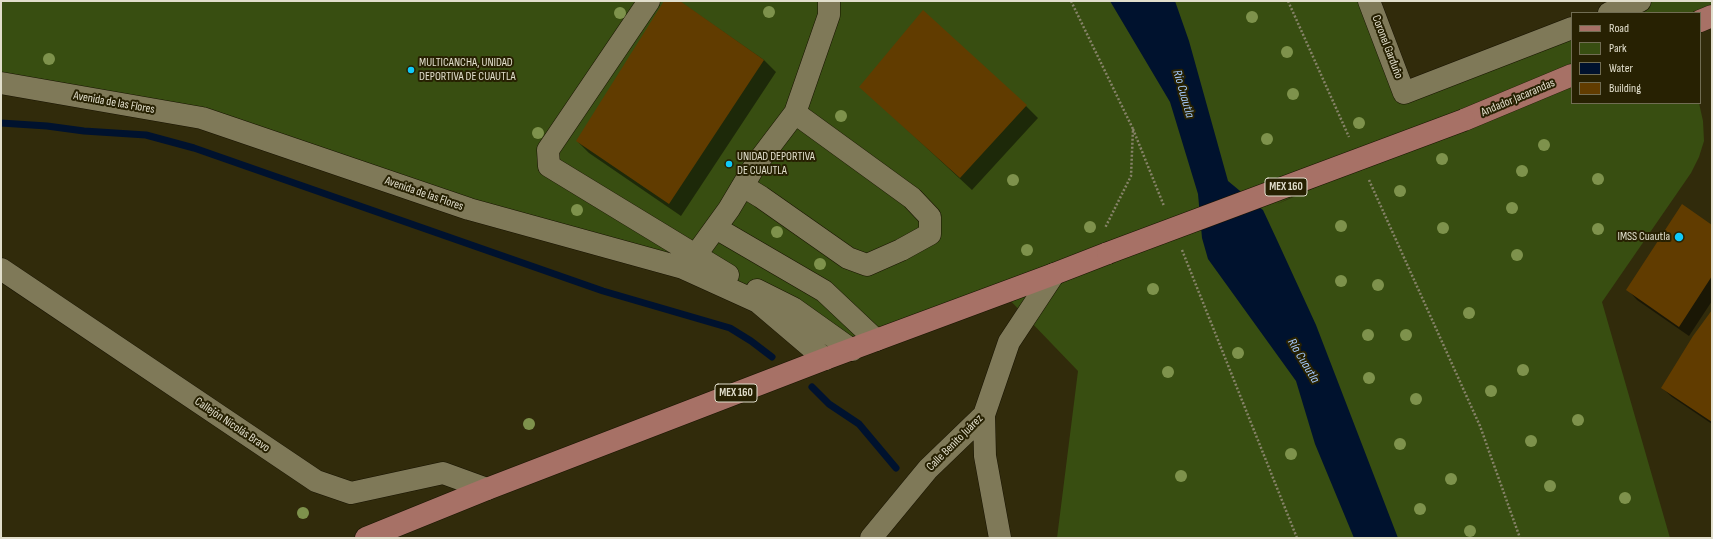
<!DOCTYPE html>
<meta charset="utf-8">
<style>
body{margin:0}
#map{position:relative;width:1713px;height:539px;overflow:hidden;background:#312b0b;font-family:"Sofia Sans Condensed",sans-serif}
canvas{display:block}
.frame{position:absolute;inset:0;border:2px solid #e1decc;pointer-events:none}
.legend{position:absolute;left:1571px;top:12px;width:130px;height:92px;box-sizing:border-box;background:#272102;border:1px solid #716d53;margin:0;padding:5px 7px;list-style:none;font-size:12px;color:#e1decc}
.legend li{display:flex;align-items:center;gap:8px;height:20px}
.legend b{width:20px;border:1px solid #716d53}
</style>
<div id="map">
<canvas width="1713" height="539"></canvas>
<div class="frame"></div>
<ul class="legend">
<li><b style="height:5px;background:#a77166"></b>Road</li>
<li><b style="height:11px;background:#384e11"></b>Park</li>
<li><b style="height:11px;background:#00122e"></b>Water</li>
<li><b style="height:11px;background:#613c00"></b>Building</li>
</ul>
</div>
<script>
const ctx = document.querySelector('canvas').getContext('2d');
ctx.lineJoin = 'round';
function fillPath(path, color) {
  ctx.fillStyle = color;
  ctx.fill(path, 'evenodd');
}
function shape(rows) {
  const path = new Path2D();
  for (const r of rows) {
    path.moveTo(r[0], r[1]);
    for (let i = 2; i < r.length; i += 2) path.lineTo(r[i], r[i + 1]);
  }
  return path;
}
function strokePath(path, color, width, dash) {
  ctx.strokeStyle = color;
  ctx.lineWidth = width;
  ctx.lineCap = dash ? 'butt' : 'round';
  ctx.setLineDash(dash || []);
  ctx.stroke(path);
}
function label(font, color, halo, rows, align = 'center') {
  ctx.font = font + ' "Sofia Sans Condensed",sans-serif';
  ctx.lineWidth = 4;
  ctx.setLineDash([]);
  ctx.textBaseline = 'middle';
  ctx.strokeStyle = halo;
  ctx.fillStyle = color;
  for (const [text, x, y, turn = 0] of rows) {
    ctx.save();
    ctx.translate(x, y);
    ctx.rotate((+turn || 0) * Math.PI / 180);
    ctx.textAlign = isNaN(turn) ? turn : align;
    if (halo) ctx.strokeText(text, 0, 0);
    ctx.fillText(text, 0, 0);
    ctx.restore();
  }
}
const green = shape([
 [1,1,1369,1,1404,93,1572,28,1572,71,1418,137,1275,205,1572,77,1572,103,1699,103,1703,121,1704,141,1699,157,1691,173,1602,302,1670,538,1057,538,1078,371,1003,293,825,359,758,302,202,118,1,83],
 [1640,1,1712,1,1712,11,1700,13,1609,13]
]);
const water = shape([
 [1110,1,1175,1,1189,41,1228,181,1263,210,1277,240,1316,325,1398,538,1354,538,1315,444,1296,381,1208,259,1202,238,1198,194,1170,102]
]);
const shadow = shape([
 [665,1,679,1,764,60,776,72,681,216,589,153,577,141],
 [861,87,1026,106,1038,118,972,190],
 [1712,226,1712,301,1689,336,1637,300,1628,290],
 [1712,312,1712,424,1672,397,1662,388]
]);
const stream = shape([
 [1,123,47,126,84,131,146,135,194,148,603,291,730,328,751,341,772,357],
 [812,387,829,404,859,424,896,468]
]);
const building = shape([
 [664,1,680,1,764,60,669,204,576,141],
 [923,10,1027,105,960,178,859,87],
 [1682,204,1712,225,1712,276,1679,327,1626,290],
 [1712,310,1712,422,1661,388,1693,336]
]);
const path = shape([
 [1071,1,1133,129,1131,176,1105,228],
 [1288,1,1349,137],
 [1133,129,1164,206],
 [1369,180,1480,426,1520,538],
 [1182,250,1297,538]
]);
const minor = shape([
 [649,1,548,150,549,166,728,275],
 [1369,1,1404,93,1572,28],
 [1609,13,1640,1],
 [1,83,202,118,469,209,683,268,758,302,825,359],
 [743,186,761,197,848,258,867,265,901,250,930,234,930,217,912,198,795,113],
 [716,228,824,291,876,340],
 [695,256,729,209,754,167,795,113,829,15,829,1],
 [1,269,316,481,351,493,443,473,487,489],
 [757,290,793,308,852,350],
 [984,415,985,456,1000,538],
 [871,538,928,469,984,415,1009,342,1054,274]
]);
const major = shape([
 [1700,21,1712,16],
 [1464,120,1572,75],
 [366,538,487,489,825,359,1054,274,1108,253]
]);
const majorBridge = shape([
 [1108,253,1464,120]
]);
const trees = [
 [769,12],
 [620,13],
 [1252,17],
 [1287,52],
 [49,59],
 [1293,94],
 [841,116],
 [1359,123],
 [538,133],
 [1267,139],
 [1544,145],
 [1442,159],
 [1522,171],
 [1598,179],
 [1013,180],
 [1400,191],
 [1512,208],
 [577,210],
 [1341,226],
 [1090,227],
 [1443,228],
 [1598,229],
 [777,232],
 [1027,250],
 [1517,255],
 [820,264],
 [1341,281],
 [1378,285],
 [1153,289],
 [1469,313],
 [1368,335],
 [1406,335],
 [1238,353],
 [1523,370],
 [1168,372],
 [1369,378],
 [1491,391],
 [1416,399],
 [1578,420],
 [529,424],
 [1531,441],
 [1400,444],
 [1291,454],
 [1181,476],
 [1451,479],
 [1550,486],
 [1625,498],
 [1420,509],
 [303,513],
 [1470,531]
];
const markers = [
 [411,70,4,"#0fcafa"],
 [729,164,4,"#0fcafa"],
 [1679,237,5,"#0fcafa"]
];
const shields = [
 [1286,187,42],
 [736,393,42]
];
const shieldNames = [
 ["MEX 160",1286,187],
 ["MEX 160",736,393]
];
const streetNames = [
 ["Coronel Garduño",1387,47,69],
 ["Andador Jacarandas",1518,98,-23],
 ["Avenida de las Flores",114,103,10],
 ["Avenida de las Flores",424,194,19],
 ["Callejón Nicolás Bravo",232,425,34],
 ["Calle Benito Juárez",955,443,-45]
];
const poiNames = [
 ["MULTICANCHA, UNIDAD",419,63],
 ["DEPORTIVA DE CUAUTLA",419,77],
 ["UNIDAD DEPORTIVA",737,157],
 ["DE CUAUTLA",737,171],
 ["IMSS Cuautla",1670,237,"right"]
];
const waterNames = [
 ["Rio Cuautla",1183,94,74],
 ["Río Cuautla",1303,361,59]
];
fillPath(green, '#384e11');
fillPath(water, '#00122e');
fillPath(shadow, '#0007');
strokePath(stream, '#00122e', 7);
fillPath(building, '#613c00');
strokePath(minor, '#181300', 23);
strokePath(major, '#181300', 23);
strokePath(path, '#878369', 2.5, [2, 2]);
strokePath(minor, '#7f7958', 22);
strokePath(major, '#a77166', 22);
strokePath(majorBridge, '#181300', 23, []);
strokePath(majorBridge, '#a77166', 22);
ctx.fillStyle = '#7e924c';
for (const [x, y] of trees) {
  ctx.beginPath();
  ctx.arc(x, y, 6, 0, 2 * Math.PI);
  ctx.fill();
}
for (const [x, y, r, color] of markers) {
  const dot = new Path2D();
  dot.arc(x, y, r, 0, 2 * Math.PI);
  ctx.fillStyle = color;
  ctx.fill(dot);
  strokePath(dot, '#272102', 1.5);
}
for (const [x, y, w] of shields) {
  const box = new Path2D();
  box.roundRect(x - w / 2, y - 9, w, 18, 3);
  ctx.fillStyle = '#272102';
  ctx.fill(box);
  strokePath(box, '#e1decc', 1);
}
label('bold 11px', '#e1decc', null, shieldNames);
label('12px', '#e1decc', '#272102', streetNames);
label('12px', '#e1decc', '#272102', poiNames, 'left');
label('italic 13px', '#a6cbfd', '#272102', waterNames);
</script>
